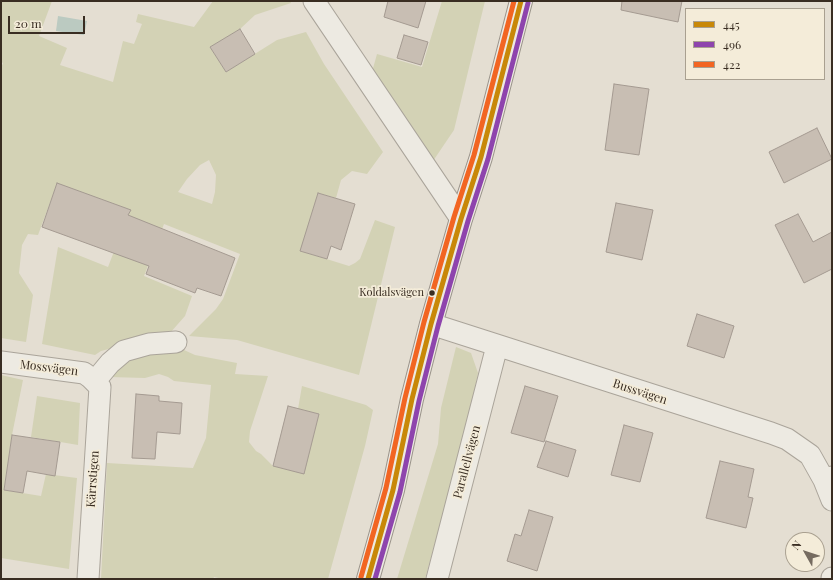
<!DOCTYPE html>
<meta charset="utf-8">
<style>
body{margin:0}
#map{position:relative;width:833px;height:580px;overflow:hidden;background:#e4ded2;font-family:"Playfair Display",serif}
canvas{display:block}
.frame{position:absolute;inset:0;border:2px solid #392d22;pointer-events:none}
.legend{position:absolute;left:685px;top:8px;width:140px;height:72px;box-sizing:border-box;background:#f4ecd9;border:1px solid #a9a090;margin:0;padding:5px 7px;list-style:none;font-size:12px;color:#392d22}
.legend li{display:flex;align-items:center;gap:8px;height:20px}
.legend b{width:20px;border:1px solid #a9a090}
.north{position:absolute;left:785px;top:532px;width:40px;height:40px;box-sizing:border-box;background:#f4ecd9;border:1px solid #a9a090;border-radius:50%;rotate:309deg;font-size:11px;font-weight:700;line-height:16px;text-align:center;color:#392d22}
.north::after{content:'';display:block;margin:auto;width:14px;height:18px;background:#756b60;clip-path:polygon(50% 0,100% 100%,50% 72%,0 100%)}
.scale{position:absolute;left:8px;top:16px;width:77px;height:18px;box-sizing:border-box;border:2px solid #392d22;border-top:0;padding-left:5px;font-size:12px;line-height:14px;white-space:nowrap;color:#392d22;-webkit-text-stroke:3px #f4ecd9;paint-order:stroke}
</style>
<div id="map">
<canvas width="833" height="580"></canvas>
<div class="frame"></div>
<ul class="legend">
<li><b style="height:5px;background:#c88808"></b>445</li>
<li><b style="height:5px;background:#8e44ad"></b>496</li>
<li><b style="height:5px;background:#f26522"></b>422</li>
</ul>
<div class="north">N</div>
<div class="scale">20 m</div>
</div>
<script>
const ctx = document.querySelector('canvas').getContext('2d');
ctx.lineJoin = 'round';
function fillPath(path, color) {
  ctx.fillStyle = color;
  ctx.fill(path, 'evenodd');
}
function shape(rows) {
  const path = new Path2D();
  for (const r of rows) {
    path.moveTo(r[0], r[1]);
    for (let i = 2; i < r.length; i += 2) path.lineTo(r[i], r[i + 1]);
  }
  return path;
}
function strokePath(path, color, width, dash) {
  ctx.strokeStyle = color;
  ctx.lineWidth = width;
  ctx.lineCap = dash ? 'butt' : 'round';
  ctx.setLineDash(dash || []);
  ctx.stroke(path);
}
function label(font, color, halo, rows, align = 'center') {
  ctx.font = font + ' "Playfair Display",serif';
  ctx.lineWidth = 3.5;
  ctx.setLineDash([]);
  ctx.textBaseline = 'middle';
  ctx.strokeStyle = halo;
  ctx.fillStyle = color;
  for (const [text, x, y, turn = 0] of rows) {
    ctx.save();
    ctx.translate(x, y);
    ctx.rotate((+turn || 0) * Math.PI / 180);
    ctx.textAlign = isNaN(turn) ? turn : align;
    if (halo) ctx.strokeText(text, 0, 0);
    ctx.fillText(text, 0, 0);
    ctx.restore();
  }
}
const green = shape([
 [1,1,52,1,39,36,67,48,60,65,113,82,123,41,134,44,142,24,136,22,138,14,194,27,213,1,290,1,291,3,255,15,240,29,210,47,226,72,277,40,306,32,324,64,383,152,367,174,352,171,341,180,336,198,318,193,301,251,349,266,355,263,360,259,375,220,395,227,359,375,237,340,189,336,216,309,223,299,240,254,164,224,144,276,192,296,185,316,170,333,101,351,95,355,42,344,58,247,108,267,130,210,57,184,38,235,28,234,22,245,19,273,33,295,26,342,1,338,1,68,3,63,1,62],
 [209,160,216,175,215,192,212,204,178,192,187,179,200,165],
 [442,1,485,1,454,130,431,164,372,72,377,54,422,67],
 [456,347,471,353,478,373,467,427,425,579,397,579,438,444,441,408],
 [161,349,184,350,195,355,237,363,235,374,268,376,250,431,249,442,256,451,261,454,273,466,304,473,319,414,298,409,302,386,366,405,373,410,365,446,328,579,223,579,214,577,213,579,101,579,107,463,193,468,206,438,211,385,174,381,168,377,159,374,145,378,109,377,125,360],
 [1,375,23,380,12,435,4,490,41,496,46,474,77,478,69,569,1,558],
 [37,396,80,403,78,445,31,437]
]);
const water = shape([
 [58,16,87,21,84,35,56,31]
]);
const building = shape([
 [388,1,426,1,418,28,384,17,388,1],
 [622,1,682,1,678,22,621,10,622,1],
 [240,29,255,54,226,72,210,47,240,29],
 [404,35,428,42,421,65,397,58,404,35],
 [614,84,649,89,639,155,605,150,614,84],
 [817,128,832,159,784,183,769,152,817,128],
 [57,183,131,210,128,215,235,258,221,296,197,288,195,293,146,274,149,266,42,227,57,183],
 [318,193,355,204,341,250,331,246,327,259,300,251,318,193],
 [616,203,653,210,642,260,606,252,616,203],
 [798,214,813,242,832,232,832,269,804,283,775,225,798,214],
 [697,314,734,326,724,358,687,346,697,314],
 [525,386,558,396,544,442,511,433,525,386],
 [136,394,159,396,159,401,182,403,180,434,157,432,155,459,132,458,136,394],
 [288,406,319,414,304,474,273,466,288,406],
 [624,425,653,433,640,482,611,475,624,425],
 [12,435,60,442,55,476,27,471,23,493,4,490,12,435],
 [546,441,576,450,568,477,537,467,546,441],
 [720,461,754,469,748,497,753,498,746,528,706,518,720,461],
 [529,510,553,517,537,571,507,561,515,534,521,536,529,510]
]);
const minor = shape([
 [314,1,461,219],
 [431,324,771,433,787,439,810,455,824,480,832,477],
 [1,362,84,373,91,378,100,387,88,579],
 [95,381,110,363,124,351,149,344,176,342],
 [824,480,832,500],
 [437,579,497,346],
 [832,579,832,578]
]);
const secondary = shape([
 [368,579,393,490,412,399,431,324,461,219,481,157,521,1]
]);
const bus1 = shape([
 [368,579,393,490,412,399,431,324,461,219,481,157,521,1]
]);
const bus2 = shape([
 [375,579,400,492,419,401,438,326,468,221,488,159,528,3]
]);
const bus3 = shape([
 [361,577,386,488,405,398,424,322,454,217,474,155,514,1]
]);
const markers = [
 [432,293,3.5,"#392d22"]
];
const busNames = [
 ["Koldalsvägen",424,293]
];
const streetNames = [
 ["Mossvägen",49,368,7],
 ["Bussvägen",640,392,18],
 ["Parallellvägen",467,462,-75],
 ["Kärrstigen",93,479,-86]
];
fillPath(green, '#d3d2b5');
fillPath(water, '#bbcac1');
fillPath(building, '#c8beb3');
strokePath(building, '#a49a91', 1);
strokePath(minor, '#aaa49a', 23);
strokePath(secondary, '#9a938a', 24);
strokePath(minor, '#edeae2', 21);
strokePath(secondary, '#edeae2', 22);
strokePath(bus1, '#c88808', 5);
strokePath(bus2, '#8e44ad', 5);
strokePath(bus3, '#f26522', 5);
for (const [x, y, r, color] of markers) {
  const dot = new Path2D();
  dot.arc(x, y, r, 0, 2 * Math.PI);
  ctx.fillStyle = color;
  ctx.fill(dot);
  strokePath(dot, '#f4ecd9', 1.5);
}
label('11px', '#392d22', '#f4ecd9', busNames, 'right');
label('12px', '#392d22', '#f4ecd9', streetNames);
</script>
